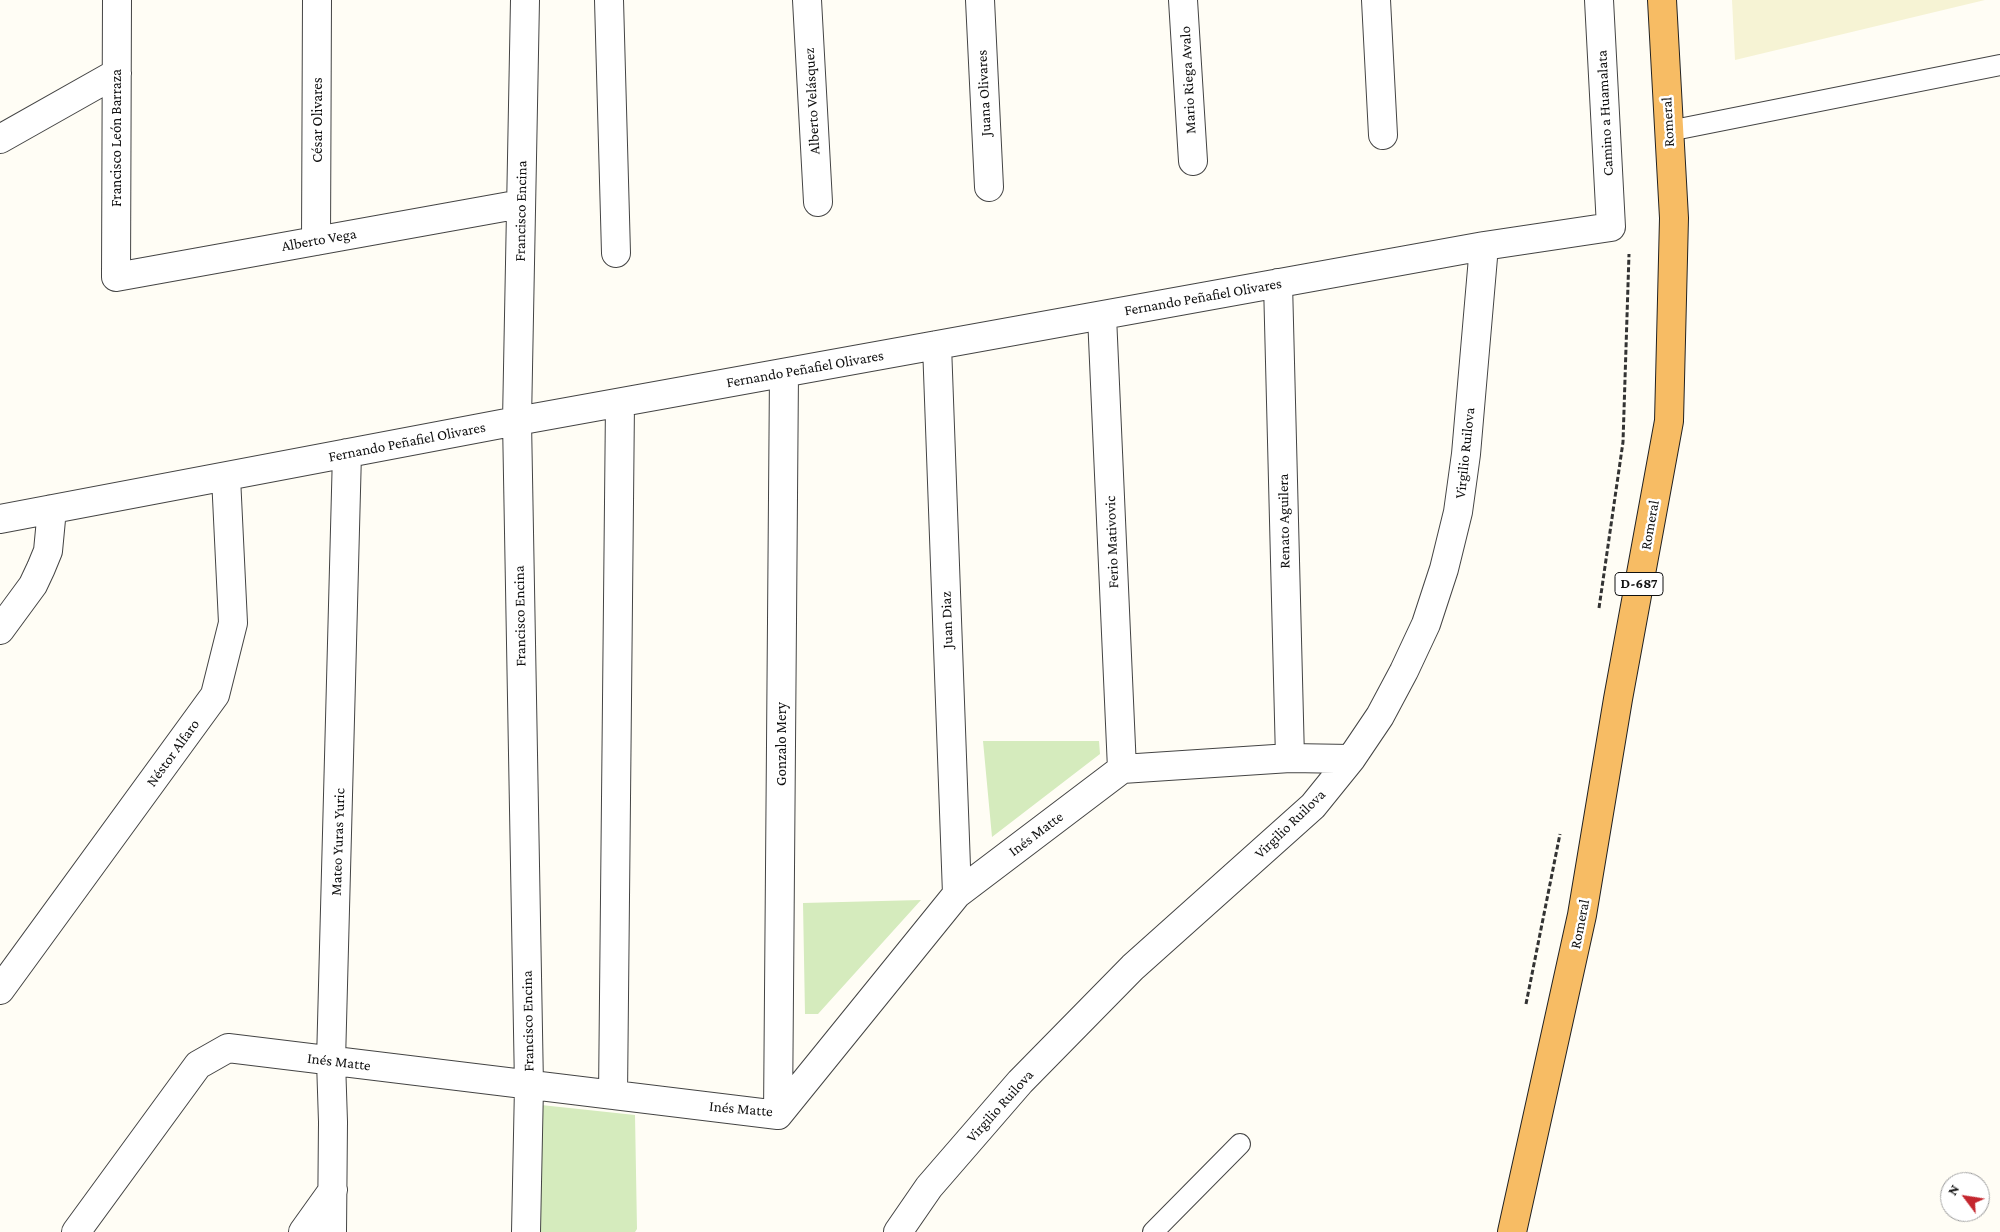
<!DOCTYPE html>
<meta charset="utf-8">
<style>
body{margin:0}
#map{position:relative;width:2000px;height:1232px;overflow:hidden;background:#fffdf5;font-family:"Crimson Pro",serif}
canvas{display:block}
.north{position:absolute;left:1940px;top:1172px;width:50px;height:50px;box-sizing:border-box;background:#fff;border:1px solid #a0a0a0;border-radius:50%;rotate:301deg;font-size:14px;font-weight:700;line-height:20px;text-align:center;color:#111}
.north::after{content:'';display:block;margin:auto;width:18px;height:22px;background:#c4262e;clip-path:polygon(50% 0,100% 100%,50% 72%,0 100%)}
</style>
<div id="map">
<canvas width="2000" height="1232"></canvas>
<div class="north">N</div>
</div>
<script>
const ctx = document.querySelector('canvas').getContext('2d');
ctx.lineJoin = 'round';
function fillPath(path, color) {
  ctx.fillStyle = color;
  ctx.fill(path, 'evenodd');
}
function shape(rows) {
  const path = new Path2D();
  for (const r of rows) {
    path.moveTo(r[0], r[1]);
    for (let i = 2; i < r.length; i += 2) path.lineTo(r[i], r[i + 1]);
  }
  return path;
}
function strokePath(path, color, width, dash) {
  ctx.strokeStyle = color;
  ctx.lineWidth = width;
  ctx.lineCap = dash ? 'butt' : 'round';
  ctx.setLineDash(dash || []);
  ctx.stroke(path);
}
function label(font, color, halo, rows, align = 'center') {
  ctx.font = font + ' "Crimson Pro",serif';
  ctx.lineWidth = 5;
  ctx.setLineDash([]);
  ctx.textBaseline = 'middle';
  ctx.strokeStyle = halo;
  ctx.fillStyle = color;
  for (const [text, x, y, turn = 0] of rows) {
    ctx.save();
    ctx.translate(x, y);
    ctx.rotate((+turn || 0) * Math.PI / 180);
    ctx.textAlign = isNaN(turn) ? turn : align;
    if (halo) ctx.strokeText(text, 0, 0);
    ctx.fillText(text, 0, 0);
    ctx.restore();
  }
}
const farmland = shape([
 [1732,0,1985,0,1735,60]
]);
const green = shape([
 [983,741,1099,741,1100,754,992,837],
 [921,900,818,1014,805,1014,803,903],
 [541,1105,635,1115,637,1229,635,1232,540,1232]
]);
const path = shape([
 [1599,608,1623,442,1629,254],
 [1526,1004,1560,834]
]);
const service = shape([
 [1669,131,2000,65],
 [1153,1232,1240,1144]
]);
const minor = shape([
 [117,0,116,277,521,204],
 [525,0,517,421,529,1086,526,1232],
 [609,0,616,253],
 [807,0,818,202],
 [980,0,989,187],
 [1183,0,1193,161],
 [1376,0,1383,135],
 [0,139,117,73],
 [316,241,317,0],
 [1278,283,1290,758],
 [1102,316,1122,769],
 [937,345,957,894],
 [0,519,517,421,937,345,1484,246,1611,227,1599,0],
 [0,630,33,585,41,568,48,551,52,509],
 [0,990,215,695,233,623,226,477],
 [613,1095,620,403],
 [778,1115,784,373],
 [76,1232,198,1065,228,1048,778,1115,957,894,1122,769,1290,758,1351,759],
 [303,1232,333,1190],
 [332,1232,333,1122,331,1061,347,453],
 [898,1232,929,1187,1020,1082,1133,967,1313,806,1351,759,1380,716,1404,671,1426,624,1444,569,1458,512,1466,454,1484,246]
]);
const trunk = shape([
 [1512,1232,1582,915,1618,699,1669,421,1674,218,1662,0]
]);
const shields = [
 [1639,584,48]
];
const shieldNames = [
 ["D-687",1639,584]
];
const streetNames = [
 ["Mario Riega Avalo",1188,80,-93],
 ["Juana Olivares",984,93,-93],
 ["Alberto Velásquez",812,101,-93],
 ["Camino a Huamalata",1605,113,-93],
 ["César Olivares",317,120,-90],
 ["Romeral",1668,122,-93],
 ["Francisco León Barraza",116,138,-90],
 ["Francisco Encina",521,211,-89],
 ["Alberto Vega",319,240,-10],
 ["Fernando Peñafiel Olivares",1203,297,-10],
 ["Fernando Peñafiel Olivares",805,369,-10],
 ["Fernando Peñafiel Olivares",407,442,-11],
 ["Virgilio Ruilova",1465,453,-84],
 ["Renato Aguilera",1284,521,-91],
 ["Romeral",1650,525,-80],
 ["Ferio Mativovic",1112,542,-92],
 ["Francisco Encina",520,616,-91],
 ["Juan Diaz",947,620,-92],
 ["Gonzalo Mery",781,744,-90],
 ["Néstor Alfaro",173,753,-54],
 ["Virgilio Ruilova",1290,824,-44],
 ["Inés Matte",1036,834,-37],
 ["Mateo Yuras Yuric",338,842,-88],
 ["Romeral",1580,924,-79],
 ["Francisco Encina",528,1021,-91],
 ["Inés Matte",339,1062,7],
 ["Virgilio Ruilova",1000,1106,-48],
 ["Inés Matte",741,1109,5]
];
fillPath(farmland, '#f6f3d4');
fillPath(green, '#d5ebbd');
strokePath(service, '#444', 22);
strokePath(minor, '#444', 30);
strokePath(trunk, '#222', 30);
strokePath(path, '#333', 3, [5, 2.5]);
strokePath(service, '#fff', 20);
strokePath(minor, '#fff', 28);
strokePath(trunk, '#f7bc64', 28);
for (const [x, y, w] of shields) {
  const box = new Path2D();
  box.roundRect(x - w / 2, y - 11.5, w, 23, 4);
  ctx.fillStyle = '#fff';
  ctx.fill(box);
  strokePath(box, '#111', 1);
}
label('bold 14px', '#111', null, shieldNames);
label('15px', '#111', '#fff', streetNames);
</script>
